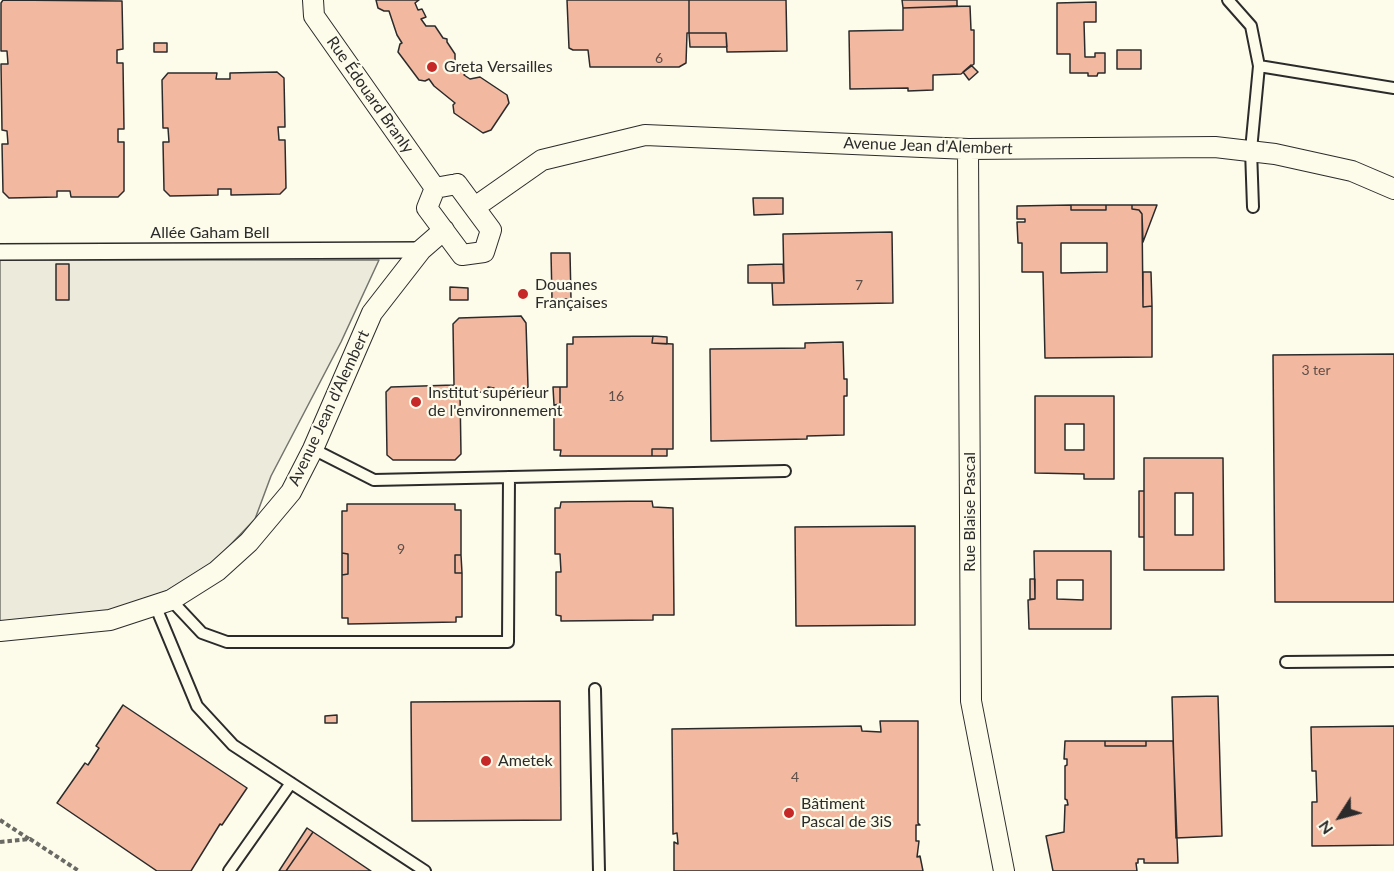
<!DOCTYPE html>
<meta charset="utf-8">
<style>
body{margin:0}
#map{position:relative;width:1394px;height:871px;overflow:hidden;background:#fdfbea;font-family:Lato,sans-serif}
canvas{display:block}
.north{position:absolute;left:1310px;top:787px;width:60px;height:60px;-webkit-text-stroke:4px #fdfbea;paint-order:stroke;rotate:234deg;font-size:16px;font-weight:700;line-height:24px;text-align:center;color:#2b2b2b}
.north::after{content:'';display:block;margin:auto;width:21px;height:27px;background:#2b2b2b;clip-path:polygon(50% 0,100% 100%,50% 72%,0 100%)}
</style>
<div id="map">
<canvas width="1394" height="871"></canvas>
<div class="north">N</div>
</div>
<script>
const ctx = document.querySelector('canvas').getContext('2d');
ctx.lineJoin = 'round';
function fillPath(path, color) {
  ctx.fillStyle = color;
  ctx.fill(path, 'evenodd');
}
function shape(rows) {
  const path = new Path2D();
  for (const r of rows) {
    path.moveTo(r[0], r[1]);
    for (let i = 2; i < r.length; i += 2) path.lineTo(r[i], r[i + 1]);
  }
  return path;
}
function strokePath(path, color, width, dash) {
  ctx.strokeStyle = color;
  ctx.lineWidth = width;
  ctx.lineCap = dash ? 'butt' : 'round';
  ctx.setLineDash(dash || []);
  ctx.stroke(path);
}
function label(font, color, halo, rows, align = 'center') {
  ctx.font = font + ' Lato,sans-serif';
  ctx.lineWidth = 4.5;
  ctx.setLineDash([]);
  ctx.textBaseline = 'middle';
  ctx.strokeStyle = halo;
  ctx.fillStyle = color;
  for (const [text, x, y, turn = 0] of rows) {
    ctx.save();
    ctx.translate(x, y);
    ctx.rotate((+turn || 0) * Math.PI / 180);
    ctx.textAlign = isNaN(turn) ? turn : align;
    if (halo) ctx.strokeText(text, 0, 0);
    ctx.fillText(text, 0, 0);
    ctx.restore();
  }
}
const green = shape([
 [0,260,379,260,341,342,271,476,255,519,215,561,167,591,105,612,0,622,0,260]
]);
const building = shape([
 [3,0,122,1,123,49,117,50,117,63,123,63,124,129,118,129,118,142,124,142,124,191,118,197,71,197,70,191,57,191,57,197,9,198,3,192,2,144,8,144,7,131,2,130,1,64,8,64,7,51,1,51,1,3,3,0],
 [376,0,419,0,415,3,418,10,422,9,426,17,421,19,426,26,435,26,443,38,447,39,447,42,455,54,455,60,452,62,456,68,461,65,467,71,464,75,470,79,480,77,507,95,509,103,491,130,483,133,454,113,453,105,455,103,434,86,429,79,425,81,419,80,398,52,400,44,402,43,397,35,389,11,384,11,378,8,376,0],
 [567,0,689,0,689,33,687,33,686,63,679,67,590,67,588,50,573,50,569,48,567,0],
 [689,0,786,0,787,51,727,52,726,33,689,33,689,0],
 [902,0,957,0,957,6,903,8,902,0],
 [1096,2,1096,22,1084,22,1085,57,1095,57,1095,53,1105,53,1105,73,1098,73,1097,76,1088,76,1088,73,1070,73,1070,54,1057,54,1057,3,1096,2],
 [970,6,971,30,974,30,974,64,961,74,933,75,933,90,908,91,908,88,850,89,849,31,903,30,903,8,970,6],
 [689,33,726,33,727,47,690,47,689,33],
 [154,43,167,43,167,52,154,52,154,43],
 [1117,50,1141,50,1141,69,1117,69,1117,50],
 [971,65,978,72,969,80,963,72,971,65],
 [277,72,284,78,285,127,278,127,279,140,285,140,286,188,280,194,231,195,231,189,218,189,218,195,170,196,164,190,163,142,169,142,168,128,163,128,162,80,168,73,217,73,216,79,230,79,230,73,277,72],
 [753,198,783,198,783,214,754,215,753,198],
 [1071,205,1071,210,1106,210,1106,205,1132,205,1132,209,1139,210,1142,214,1143,307,1152,306,1152,357,1045,358,1043,272,1022,272,1022,243,1018,243,1017,222,1025,222,1025,219,1017,219,1017,206,1071,205],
 [1061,243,1107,243,1107,272,1061,273,1061,243],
 [1071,205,1106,205,1106,210,1071,210,1071,205],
 [1132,205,1157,205,1143,242,1142,214,1139,210,1132,209,1132,205],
 [892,232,893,303,773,305,772,283,784,283,783,234,892,232],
 [551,253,570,253,571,299,552,299,551,253],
 [56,264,69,264,69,300,56,300,56,264],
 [783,264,784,283,748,283,748,265,783,264],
 [1143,272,1151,272,1152,306,1143,307,1143,272],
 [450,287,468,288,468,300,450,300,450,287],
 [521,316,526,323,528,387,522,392,494,392,494,388,488,387,488,392,460,392,461,454,455,460,393,460,387,455,386,392,391,387,454,385,453,324,459,318,521,316],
 [653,336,652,343,673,344,673,449,652,449,652,456,560,456,561,450,554,450,554,405,560,404,560,387,567,387,567,344,573,344,573,337,653,336],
 [653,336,667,337,667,344,652,343,653,336],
 [843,342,844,379,847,379,847,396,844,396,844,435,807,436,807,439,711,441,710,349,805,348,805,343,843,342],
 [1394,354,1394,602,1275,602,1273,355,1394,354],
 [553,387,560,387,560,404,554,405,553,387],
 [1035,396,1114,396,1114,479,1084,479,1084,474,1035,473,1035,396],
 [1065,424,1084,424,1084,450,1065,450,1065,424],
 [652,449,667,449,667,456,652,456,652,449],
 [1144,458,1223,458,1224,570,1144,570,1144,458],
 [1175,493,1193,493,1193,535,1175,535,1175,493],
 [1139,491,1144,491,1144,537,1139,537,1139,491],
 [652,501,653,507,673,508,674,615,653,615,653,620,561,621,561,616,556,615,556,572,561,572,560,554,555,554,555,508,560,508,561,502,652,501],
 [347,504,455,504,455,510,461,510,461,555,455,555,455,573,462,573,462,617,456,617,456,622,348,624,348,618,342,618,342,575,348,574,348,554,342,553,342,511,347,511,347,504],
 [915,526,915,625,796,626,795,527,915,526],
 [1034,551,1111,551,1111,629,1029,629,1028,600,1035,599,1034,551],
 [1057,580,1083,580,1083,600,1057,599,1057,580],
 [342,553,348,554,348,574,342,575,342,553],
 [455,555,461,555,462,573,455,573,455,555],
 [1030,579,1035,579,1035,599,1030,599,1030,579],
 [1218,696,1222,836,1176,838,1172,697,1218,696],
 [560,701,561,820,412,821,411,702,560,701],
 [123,705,247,788,222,825,220,824,191,871,157,871,57,803,85,763,88,765,99,748,96,746,123,705],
 [337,715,337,723,325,723,325,716,337,715],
 [880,721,918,721,918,823,920,825,916,825,916,841,919,841,917,857,920,856,923,871,674,871,674,842,678,844,677,833,673,834,672,729,861,726,862,731,881,732,880,721],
 [1394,726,1394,845,1312,846,1312,802,1317,802,1316,771,1312,771,1311,727,1394,726],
 [1065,741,1105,741,1105,746,1146,746,1146,741,1173,741,1178,863,1144,863,1144,859,1138,859,1138,863,1136,863,1137,871,1053,871,1046,836,1064,832,1065,805,1068,805,1067,800,1065,799,1065,766,1067,765,1067,759,1064,759,1065,741],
 [1105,741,1146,741,1146,746,1105,746,1105,741],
 [307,828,313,832,286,871,279,871,307,828],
 [313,832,371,871,286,871,313,832]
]);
const path = shape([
 [0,820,29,839],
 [0,842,30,839,79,871]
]);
const service = shape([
 [1228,0,1251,26,1259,66,1394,88],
 [1253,207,1251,150,1259,66],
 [313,449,374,480,785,471],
 [171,600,202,633,227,642,508,642,509,477],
 [155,605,197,706,233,745,425,871],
 [1286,662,1394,661],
 [595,689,599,871],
 [229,871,291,783]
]);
const pedestrian = shape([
 [0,252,421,250]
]);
const minor = shape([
 [313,0,314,16,435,188],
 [968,149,971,701,1004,871],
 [457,184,491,230,484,252,462,255,427,208,435,188,457,184],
 [475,207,542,160,645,135,968,149,1215,147,1275,154,1352,171,1394,189],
 [0,631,110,620,171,600,217,571,249,542,291,492,313,449,372,313,421,250,444,230]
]);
const markers = [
 [432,67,6,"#c62828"],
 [523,294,6,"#c62828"],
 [416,402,6,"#c62828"],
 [486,761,6,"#c62828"],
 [789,813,6,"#c62828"]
];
const numberNames = [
 ["6",659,58],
 ["7",859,285],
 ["3 ter",1316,370],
 ["16",616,396],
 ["9",401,549],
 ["4",795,777]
];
const poiNames = [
 ["Greta Versailles",444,67],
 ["Douanes",535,285],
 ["Françaises",535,303],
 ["Institut supérieur",428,393],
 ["de l'environnement",428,411],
 ["Ametek",498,761],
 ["Bâtiment",801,804],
 ["Pascal de 3iS",801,822]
];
const streetNames = [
 ["Rue Édouard Branly",370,95,55],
 ["Avenue Jean d'Alembert",928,146,2],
 ["Allée Gaham Bell",210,233],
 ["Avenue Jean d'Alembert",329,408,-65],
 ["Rue Blaise Pascal",970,512,-90]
];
fillPath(green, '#ecebdb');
strokePath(green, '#74746e', 1.5);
fillPath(building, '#f2b8a0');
strokePath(building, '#2b2b2b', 1.5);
strokePath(service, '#2b2b2b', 14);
strokePath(pedestrian, '#2b2b2b', 18);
strokePath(minor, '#2b2b2b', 22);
strokePath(path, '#6a6964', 4, [4.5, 3]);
strokePath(service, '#fdfbea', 10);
strokePath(pedestrian, '#fdfbea', 15);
strokePath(minor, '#fdfbea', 20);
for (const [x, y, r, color] of markers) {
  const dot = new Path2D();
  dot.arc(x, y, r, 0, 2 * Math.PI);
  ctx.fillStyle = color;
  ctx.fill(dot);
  strokePath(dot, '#fdfbea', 2);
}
label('14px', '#5d4e48', null, numberNames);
label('16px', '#2b2b2b', '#fdfbea', poiNames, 'left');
label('16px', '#2b2b2b', '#fdfbea', streetNames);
</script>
